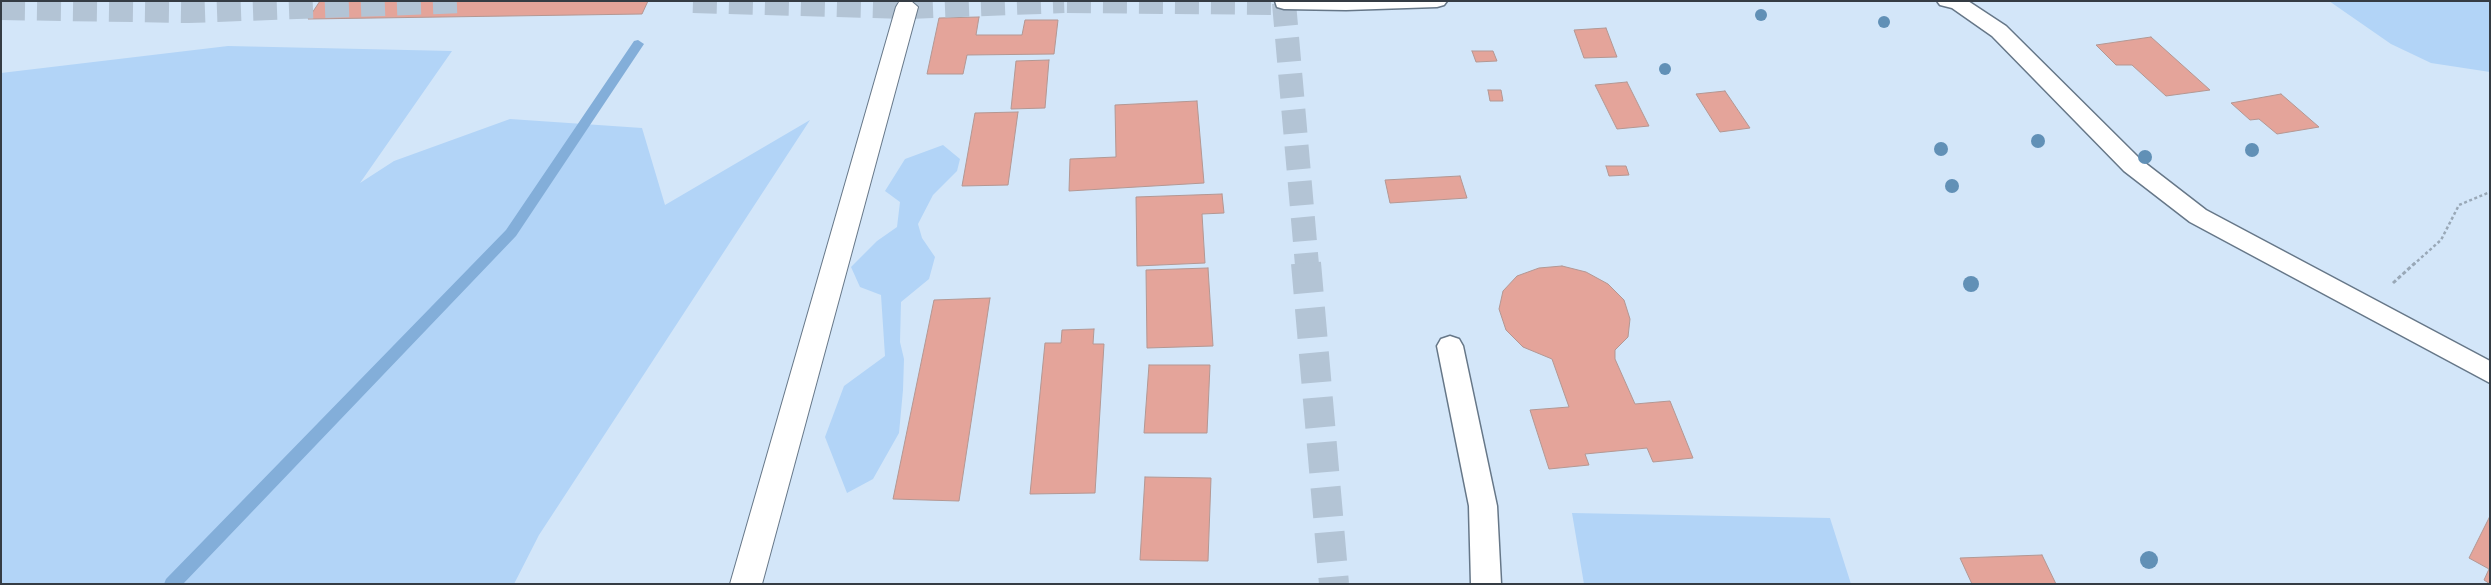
<!DOCTYPE html>
<style>
body{margin:0}
#map{position:relative;width:2491px;height:585px;overflow:hidden;background:#d3e6f9;font-family:Raleway,sans-serif}
canvas{display:block}
.frame{position:absolute;inset:0;border:2px solid #353c44;pointer-events:none}
</style>
<div id="map">
<canvas width="2491" height="585"></canvas>
<div class="frame"></div>
</div>
<script>
const ctx = document.querySelector('canvas').getContext('2d');
ctx.lineJoin = 'round';
function fillPath(path, color) {
  ctx.fillStyle = color;
  ctx.fill(path, 'evenodd');
}
function shape(rows) {
  const path = new Path2D();
  for (const r of rows) {
    path.moveTo(r[0], r[1]);
    for (let i = 2; i < r.length; i += 2) path.lineTo(r[i], r[i + 1]);
  }
  return path;
}
function strokePath(path, color, width, dash) {
  ctx.strokeStyle = color;
  ctx.lineWidth = width;
  ctx.lineCap = dash ? 'butt' : 'round';
  ctx.setLineDash(dash || []);
  ctx.stroke(path);
}
const green = shape([
 [2329,1,2490,1,2490,72,2431,63,2391,44],
 [228,46,452,51,360,183,394,161,510,119,642,128,665,205,810,120,539,535,514,584,1,584,1,73],
 [943,145,960,159,957,171,933,195,918,224,922,238,935,257,929,279,901,302,900,342,904,359,903,390,899,433,873,479,847,493,825,437,844,386,885,356,881,295,860,287,851,267,877,241,897,227,900,202,885,191,905,159],
 [1572,513,1830,518,1851,584,1584,584]
]);
const stream = shape([
 [638,40,644,44,516,236,183,584,164,584,166,579,506,230,634,41,638,40]
]);
const building = shape([
 [320,1,648,1,642,14,308,19,320,1],
 [979,17,976,35,1022,35,1025,20,1058,20,1054,54,967,55,963,74,927,74,939,18,979,17],
 [1606,28,1617,57,1584,58,1574,30,1606,28],
 [2151,37,2210,90,2166,96,2132,65,2116,65,2096,45,2151,37],
 [1472,51,1493,51,1497,61,1476,62,1472,51],
 [1049,60,1045,108,1011,109,1016,61,1049,60],
 [1627,82,1649,126,1617,129,1595,85,1627,82],
 [1488,90,1501,90,1503,101,1490,101,1488,90],
 [1725,91,1750,128,1720,132,1696,94,1725,91],
 [2281,94,2319,127,2277,134,2259,119,2250,120,2231,103,2281,94],
 [1197,101,1204,183,1069,191,1070,159,1116,157,1115,105,1197,101],
 [1018,112,1008,185,962,186,975,113,1018,112],
 [1606,166,1626,166,1629,175,1609,176,1606,166],
 [1460,176,1467,198,1390,203,1385,180,1460,176],
 [1222,194,1224,213,1202,214,1205,263,1137,266,1136,197,1222,194],
 [1562,266,1586,272,1608,284,1624,300,1630,319,1628,337,1615,350,1615,359,1635,404,1670,401,1693,458,1653,462,1647,448,1585,454,1589,465,1549,469,1530,410,1569,407,1552,359,1523,347,1506,330,1499,309,1503,291,1517,276,1539,268,1562,266],
 [1208,268,1213,346,1147,348,1146,270,1208,268],
 [990,298,959,501,893,499,934,300,990,298],
 [1094,329,1093,344,1104,344,1095,493,1030,494,1045,343,1061,343,1062,330,1094,329],
 [1149,365,1210,365,1207,433,1144,433,1149,365],
 [1145,477,1211,478,1208,561,1140,560,1145,477],
 [2490,516,2490,584,2484,580,2489,569,2469,558,2490,516],
 [2042,555,2056,584,1972,584,1960,558,2042,555]
]);
const minorTunnelFar1 = shape([
 [693,1,907,7,1064,1],
 [1067,1,1284,3,1307,265],
 [1,8,188,11,466,1]
]);
const minorTunnel = shape([
 [1306,263,1334,584]
]);
const pathFar1 = shape([
 [2413,265,2441,240,2459,205,2490,192]
]);
const path = shape([
 [2393,283,2415,263]
]);
const service = shape([
 [1275,1,1447,1,1444,5,1437,7,1346,10,1284,9,1277,7,1275,1],
 [1937,1,1968,1,2006,26,2140,159,2206,210,2490,361,2490,383,2190,222,2124,171,1992,36,1952,8,1940,5,1937,1],
 [1450,336,1459,339,1463,346,1497,506,1501,584,1471,584,1469,506,1437,346,1441,339,1450,336]
]);
const minor = shape([
 [911,1,918,7,762,584,730,584,896,7,899,2,911,1]
]);
const trees = [
 [1761,15,6],
 [1884,22,6],
 [1665,69,6],
 [2038,141,7],
 [1941,149,7],
 [2252,150,7],
 [2145,157,7],
 [1952,186,7],
 [1971,284,8],
 [2149,560,9]
];
fillPath(green, '#b2d4f7');
fillPath(stream, '#83aed9');
fillPath(building, '#e4a49a');
strokePath(building, '#b39793', 1);
strokePath(minorTunnelFar1, '#b3c4d5', 24, [24, 12]);
strokePath(minorTunnel, '#b3c4d5', 30, [30, 15]);
strokePath(service, '#678', 3);
strokePath(minor, '#678', 2);
strokePath(pathFar1, '#99a8b7', 2.5, [3, 2.5]);
strokePath(path, '#99a8b7', 3, [4, 2.5]);
fillPath(service, '#fff');
fillPath(minor, '#fff');
ctx.fillStyle = '#6190b6';
for (const [x, y, r] of trees) {
  ctx.beginPath();
  ctx.arc(x, y, r, 0, 2 * Math.PI);
  ctx.fill();
}
</script>
